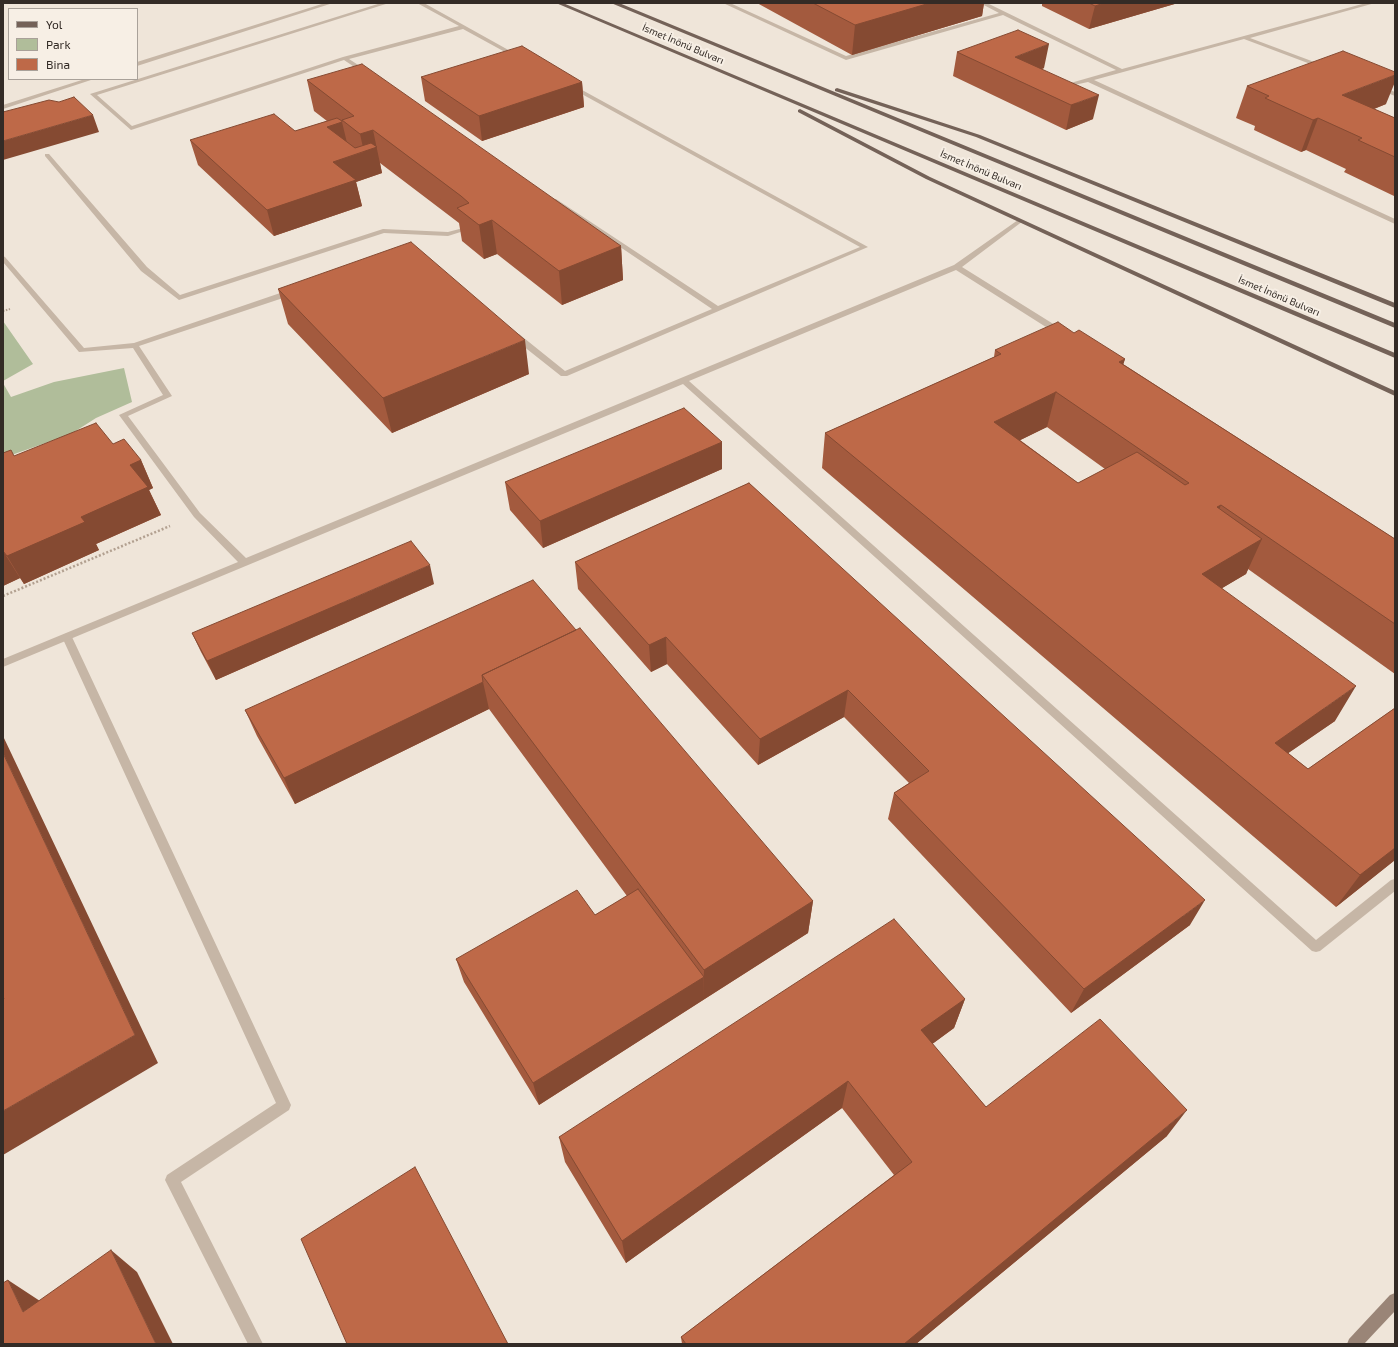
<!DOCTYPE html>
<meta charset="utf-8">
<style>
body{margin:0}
#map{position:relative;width:1398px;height:1347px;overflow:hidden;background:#efe5d9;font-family:"Exo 2",sans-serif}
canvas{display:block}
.frame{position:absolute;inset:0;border:4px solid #332b26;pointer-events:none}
.legend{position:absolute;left:8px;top:8px;width:130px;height:72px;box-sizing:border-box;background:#f7efe5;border:1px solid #a9a199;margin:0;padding:5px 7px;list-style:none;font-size:12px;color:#332b26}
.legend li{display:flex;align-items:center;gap:8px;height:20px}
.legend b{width:20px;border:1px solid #a9a199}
</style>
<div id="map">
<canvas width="1398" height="1347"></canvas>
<div class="frame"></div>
<ul class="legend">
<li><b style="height:5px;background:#746258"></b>Yol</li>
<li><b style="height:11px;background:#b0bd9a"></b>Park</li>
<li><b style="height:11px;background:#be6948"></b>Bina</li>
</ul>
</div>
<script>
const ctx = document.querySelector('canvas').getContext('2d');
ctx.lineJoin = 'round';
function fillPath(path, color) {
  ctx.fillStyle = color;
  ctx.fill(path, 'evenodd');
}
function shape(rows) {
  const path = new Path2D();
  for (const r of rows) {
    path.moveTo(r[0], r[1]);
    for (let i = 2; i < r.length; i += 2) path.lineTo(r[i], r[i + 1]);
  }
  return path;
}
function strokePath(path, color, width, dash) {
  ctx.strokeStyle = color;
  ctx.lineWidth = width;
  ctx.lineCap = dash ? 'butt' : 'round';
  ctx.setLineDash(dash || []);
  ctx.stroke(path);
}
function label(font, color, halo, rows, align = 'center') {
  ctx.font = font + ' "Exo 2",sans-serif';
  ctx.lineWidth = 4;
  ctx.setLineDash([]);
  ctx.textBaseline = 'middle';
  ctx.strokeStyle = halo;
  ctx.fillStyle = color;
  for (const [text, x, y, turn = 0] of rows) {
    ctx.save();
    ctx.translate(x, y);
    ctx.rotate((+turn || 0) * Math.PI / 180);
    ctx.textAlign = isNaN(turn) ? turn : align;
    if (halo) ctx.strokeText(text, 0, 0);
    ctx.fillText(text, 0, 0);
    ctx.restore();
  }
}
const green = shape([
 [3,321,33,364,3,381],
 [124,368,132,402,96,418,71,434,3,458,3,383,11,397,54,382]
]);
const pathFar1 = shape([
 [3,311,10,309]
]);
const path = shape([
 [3,596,170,526]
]);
const service = shape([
 [723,3,730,3,846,56,999,13,980,3,987,3,1122,69,1366,3,1375,3,1250,38,1325,66,1325,68,1321,68,1244,39,1094,80,1395,219,1395,224,1088,82,1060,88,1060,86,1116,70,1003,15,846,60,723,3],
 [1379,86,1395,92,1395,96,1377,89,1376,88,1379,86],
 [67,633,72,637,291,1105,289,1110,181,1182,263,1344,248,1344,165,1180,167,1175,276,1103,62,637,67,633]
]);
const minor = shape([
 [325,3,333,3,137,66,137,62,325,3],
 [381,3,389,3,97,95,132,126,343,57,459,26,417,3,424,3,521,57,516,58,463,29,349,59,369,72,369,74,365,74,344,60,131,130,90,94,381,3],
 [85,79,94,79,3,109,3,105,85,79],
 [569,85,573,85,868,247,567,376,561,376,513,338,513,334,519,334,565,371,712,309,552,201,552,199,556,199,718,306,860,247,569,87,569,85],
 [45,154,49,154,147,267,180,295,383,229,448,232,467,227,470,229,448,236,384,233,179,300,141,271,45,156,45,154],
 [1018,220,1023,221,962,267,1063,330,1063,334,1057,334,956,270,689,381,1316,940,1391,880,1395,879,1395,891,1320,951,1316,952,1312,951,683,384,3,667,3,659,238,562,194,517,119,415,163,395,133,348,79,352,3,262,3,256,5,257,84,348,134,343,289,290,295,290,295,294,139,346,172,396,128,416,200,513,246,558,954,265,1018,220]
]);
const secondary = shape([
 [1395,1293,1395,1311,1364,1344,1347,1344,1349,1339,1390,1295,1395,1293]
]);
const primary = shape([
 [556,3,563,3,1395,353,1395,358,556,3],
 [611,3,619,3,1395,323,1395,328,611,3],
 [837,88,980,135,1395,303,1395,308,976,137,835,91,835,89,837,88],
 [800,109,930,177,1395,391,1395,396,926,179,798,112,798,110,800,109]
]);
const wall = shape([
 [757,3,984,3,982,16,852,55],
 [1042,3,1178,3,1089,29,1042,6],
 [957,52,1044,68,1042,69,1093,119,1066,130,953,76],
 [421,77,582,82,584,107,482,141,425,101],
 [307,80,621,246,623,280,562,305,497,254,484,259,462,241,459,223,380,163,382,173,356,182,362,206,274,236,198,165,190,140,295,131,327,121,314,111],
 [1247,86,1386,104,1374,109,1395,118,1395,195,1394,196,1344,172,1346,169,1306,150,1301,152,1254,130,1255,126,1236,118],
 [278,289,529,374,392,433,288,324],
 [1074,333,1125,359,1123,364,1395,539,1395,674,1248,569,1246,574,1222,588,1335,721,1288,753,1308,769,1395,708,1395,860,1336,907,822,468,825,433,994,357,995,350],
 [1047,427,1105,469,1078,483,1020,440],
 [722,442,722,469,543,548,510,510,505,482],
 [113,444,141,460,153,488,149,490,161,515,96,544,99,550,24,584,20,578,3,586,3,453,14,456],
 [749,483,1190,925,1071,1013,888,819,894,793,909,783,844,717,758,765,667,664,651,672,578,589,575,562],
 [434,584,216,680,201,652,192,633],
 [576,630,813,901,808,933,539,1105,464,982,456,959,595,915,627,896,489,709,295,804,257,736,245,710],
 [965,999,954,1028,932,1044,986,1107,1167,1136,916,1344,682,1344,681,1337,894,1175,842,1108,626,1263,565,1162,559,1137]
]);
const shadedWall = shape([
 [930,3,984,3,982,16,852,55,855,25],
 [1104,3,1178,3,1089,29,1095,6],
 [1049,44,1044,68,1015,79,1015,57],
 [1395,75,1395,82,1386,104,1334,125,1342,95],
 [582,82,584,107,482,141,479,116],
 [1099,95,1093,119,1066,130,1071,105],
 [93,115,99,132,3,160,3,141],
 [1318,118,1306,150,1301,152,1313,120],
 [342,122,348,147,327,127],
 [373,130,382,173,356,182,362,206,274,236,267,210,333,162,364,152,360,134],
 [492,220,497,254,484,259,479,225],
 [621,246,623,280,562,305,559,271],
 [525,340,529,374,392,433,383,398],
 [1125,359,1114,394,1119,362],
 [1056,392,1047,427,986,457,994,422],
 [722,442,722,469,543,548,540,521],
 [141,460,153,488,149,490,161,515,96,544,99,550,24,584,7,556,81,517,130,465],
 [1221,505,1206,540,1217,507],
 [1262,539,1246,574,1187,609,1202,574],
 [3,551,20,578,3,586],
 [430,565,434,584,216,680,207,661],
 [666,637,667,664,651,672,649,645],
 [483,682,489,709,295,804,284,778],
 [1356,686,1335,721,1255,776,1275,743],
 [848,690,844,717,758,765,760,739],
 [3,736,158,1063,3,1155,3,1111,135,1035,3,753],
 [1395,848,1395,860,1336,907,1360,875],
 [1205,900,1190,925,1071,1013,1084,989],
 [813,901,808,933,703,1000,704,970],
 [704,977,703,1000,539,1105,533,1083],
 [965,999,954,1028,912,1059,921,1030],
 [848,1081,842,1108,626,1263,622,1241],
 [1187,1110,1167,1136,916,1344,904,1344],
 [111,1250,137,1272,173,1344,156,1344],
 [8,1280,40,1301,23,1312]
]);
const building = shape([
 [813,3,930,3,855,25,813,3],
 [1089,3,1104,3,1095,6,1089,3],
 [1018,30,1049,44,1015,57,1099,95,1071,105,957,52,1018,30],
 [522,46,582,82,479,116,421,77,522,46],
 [1343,51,1395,72,1395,75,1342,95,1395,118,1395,157,1358,140,1362,138,1318,118,1313,120,1265,98,1269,96,1247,86,1343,51],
 [362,64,621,246,559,271,492,220,479,225,457,208,469,203,461,196,373,130,360,134,342,120,354,116,307,80,362,64],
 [74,97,93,115,3,141,3,112,49,100,59,102,74,97],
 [274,114,295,131,337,118,342,121,342,122,327,127,355,148,371,143,377,147,333,162,356,180,267,210,190,140,274,114],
 [411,242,525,340,383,398,278,289,411,242],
 [1058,322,1074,333,1079,330,1125,359,1119,362,1395,539,1395,624,1221,505,1217,507,1262,539,1202,574,1356,686,1275,743,1308,769,1395,708,1395,848,1360,875,825,433,1001,354,995,350,1058,322],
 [1056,392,1189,483,1185,485,1137,452,1078,483,994,422,1056,392],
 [684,408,722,442,540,521,505,482,684,408],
 [96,423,113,444,124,439,141,460,130,465,148,487,81,517,85,522,7,556,3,551,3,453,11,450,14,456,96,423],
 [749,483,1205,900,1084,989,894,793,929,771,848,690,760,739,666,637,649,645,575,562,749,483],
 [411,541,430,565,207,661,192,633,411,541],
 [533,580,576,630,482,675,483,682,284,778,245,710,533,580],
 [580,628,813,901,704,970,482,675,580,628],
 [3,753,135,1035,3,1111,3,1000,4,999,3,996,3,753],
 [638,889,704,977,533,1083,456,959,577,890,595,915,638,889],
 [894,919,965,999,921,1030,986,1107,1100,1019,1187,1110,904,1344,686,1344,681,1337,912,1162,848,1081,622,1241,559,1137,894,919],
 [415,1167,508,1344,347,1344,301,1239,415,1167],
 [111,1250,156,1344,3,1344,3,1283,8,1280,23,1312,111,1250]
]);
const farStreetnames = [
 ["İsmet İnönü Bulvarı",683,44,23],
 ["İsmet İnönü Bulvarı",981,170,23],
 ["İsmet İnönü Bulvarı",1279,296,23]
];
fillPath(green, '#b0bd9a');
strokePath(pathFar1, '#b2a090', 2, [1.5, 1.5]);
strokePath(path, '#b2a090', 2.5, [2, 2]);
fillPath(service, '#c6b6a6');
fillPath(minor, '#c6b6a6');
fillPath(secondary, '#9a8577');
fillPath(primary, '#746258');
fillPath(wall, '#a35a3e');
fillPath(shadedWall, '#854a32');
fillPath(building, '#be6948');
strokePath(building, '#854a32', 1);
label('10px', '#332b26', '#f7efe5', farStreetnames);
</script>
